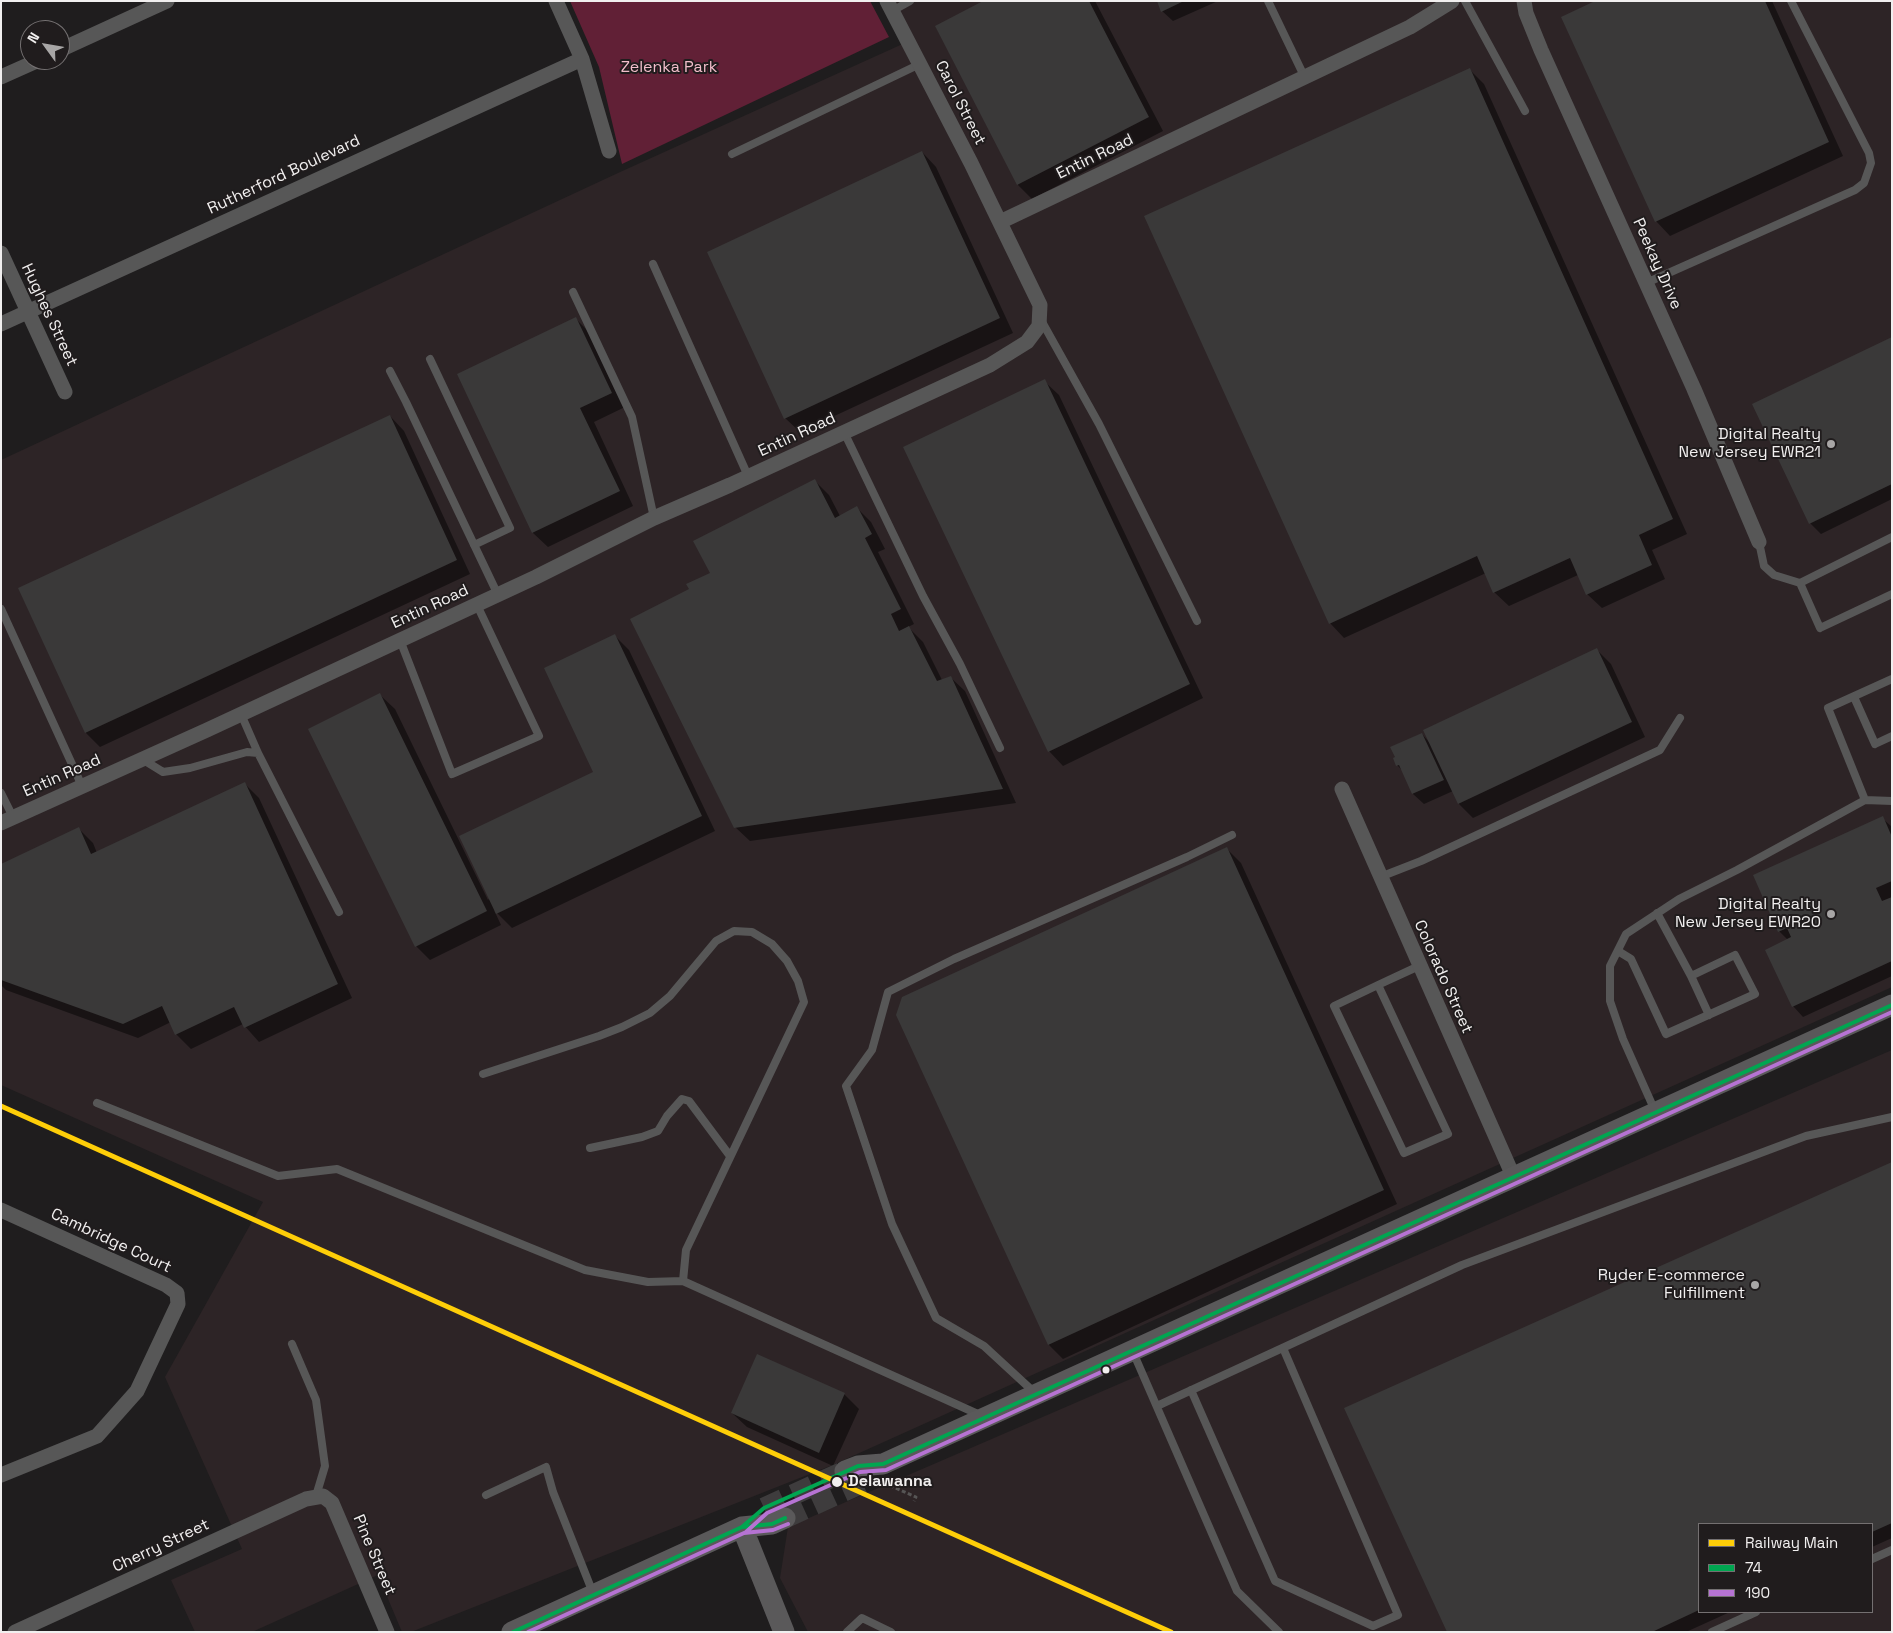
<!DOCTYPE html>
<style>
body{margin:0}
#map{position:relative;width:1893px;height:1633px;overflow:hidden;background:#1f1d1e;font-family:"Space Grotesk",sans-serif}
canvas{display:block}
.frame{position:absolute;inset:0;border:2px solid #f1efef;pointer-events:none}
.legend{position:absolute;left:1698px;top:1523px;width:175px;height:90px;box-sizing:border-box;background:#201c1d;border:1px solid #747071;margin:0;padding:6px 9px;list-style:none;font-size:15px;color:#f1efef}
.legend li{display:flex;align-items:center;gap:10px;height:25px}
.legend b{width:25px;border:1px solid #747071}
.north{position:absolute;left:20px;top:20px;width:50px;height:50px;box-sizing:border-box;background:#201c1d;border:1px solid #747071;border-radius:50%;rotate:302deg;font-size:14px;font-weight:700;line-height:20px;text-align:center;color:#f1efef}
.north::after{content:'';display:block;margin:auto;width:18px;height:22px;background:#a8a6a6;clip-path:polygon(50% 0,100% 100%,50% 72%,0 100%)}
</style>
<div id="map">
<canvas width="1893" height="1633"></canvas>
<div class="frame"></div>
<ul class="legend">
<li><b style="height:6px;background:#fece08"></b>Railway Main</li>
<li><b style="height:6px;background:#00a651"></b>74</li>
<li><b style="height:6px;background:#b673d3"></b>190</li>
</ul>
<div class="north">N</div>
</div>
<script>
const ctx = document.querySelector('canvas').getContext('2d');
ctx.lineJoin = 'round';
function fillPath(path, color) {
  ctx.fillStyle = color;
  ctx.fill(path, 'evenodd');
}
function shape(rows) {
  const path = new Path2D();
  for (const r of rows) {
    path.moveTo(r[0], r[1]);
    for (let i = 2; i < r.length; i += 2) path.lineTo(r[i], r[i + 1]);
  }
  return path;
}
function strokePath(path, color, width, dash) {
  ctx.strokeStyle = color;
  ctx.lineWidth = width;
  ctx.lineCap = dash ? 'butt' : 'round';
  ctx.setLineDash(dash || []);
  ctx.stroke(path);
}
function label(font, color, halo, rows, align = 'center') {
  ctx.font = font + ' "Space Grotesk",sans-serif';
  ctx.lineWidth = 4;
  ctx.setLineDash([]);
  ctx.textBaseline = 'middle';
  ctx.strokeStyle = halo;
  ctx.fillStyle = color;
  for (const [text, x, y, turn = 0] of rows) {
    ctx.save();
    ctx.translate(x, y);
    ctx.rotate((+turn || 0) * Math.PI / 180);
    ctx.textAlign = isNaN(turn) ? turn : align;
    if (halo) ctx.strokeText(text, 0, 0);
    ctx.fillText(text, 0, 0);
    ctx.restore();
  }
}
const built = shape([
 [890,1,1892,1,1892,987,835,1464,411,1632,402,1632,378,1575,252,1632,195,1632,171,1580,242,1549,165,1377,263,1202,1,1085,1,460,618,173,907,42],
 [1892,1050,1892,1632,808,1632,780,1578,788,1527],
 [1699,1524,1872,1524,1872,1612,1699,1612]
]);
const green = shape([
 [570,1,870,1,889,37,622,164,599,67]
]);
const shadow = shape([
 [986,1,1095,1,1163,131,1032,199,1018,185,936,27],
 [1158,1,1218,1,1173,21,1162,11],
 [1598,1,1772,1,1843,156,1670,236,1656,221],
 [1469,69,1484,84,1687,534,1652,550,1665,579,1602,608,1587,594,1578,575,1509,606,1494,592,1486,573,1344,638,1330,623],
 [922,152,936,167,1013,333,800,432,785,418],
 [576,319,590,333,625,407,594,422,633,506,548,547,533,533,459,375],
 [1892,338,1892,499,1821,534,1810,523],
 [1044,381,1059,395,1203,698,1063,766,1049,751],
 [390,416,404,431,470,574,100,747,86,733,19,589],
 [815,481,829,495,840,516,857,508,871,522,885,549,878,552,914,624,908,627,923,642,942,680,950,677,965,691,1016,803,750,841,735,827,690,589,711,573],
 [615,636,629,650,715,831,512,928,494,910,501,925,430,960,416,946,380,695,395,709,488,900,594,772],
 [1597,650,1611,664,1645,737,1473,818,1459,804,1453,791,1424,804,1413,794,1403,771,1397,765,1422,734,1429,742],
 [245,784,259,798,352,998,259,1042,243,1024,191,1049,176,1034,171,1022,138,1038,6,990,1,985,1,866,79,829,93,843,97,853],
 [1882,818,1892,827,1892,976,1803,1017,1793,1006,1788,940,1779,931],
 [1226,848,1241,863,1397,1204,1063,1359,1049,1345,897,1014],
 [1892,1163,1892,1538,1872,1547,1872,1524,1699,1524,1699,1612,1730,1612,1686,1632,1449,1632],
 [758,1356,844,1394,859,1409,833,1466,747,1427,732,1413]
]);
const building = shape([
 [983,1,1089,1,1149,117,1017,185,935,26],
 [1157,1,1184,1,1161,12],
 [1595,1,1765,1,1829,142,1655,222,1561,17],
 [1470,68,1673,519,1639,535,1652,565,1586,595,1570,558,1493,593,1477,556,1329,624,1144,216],
 [922,151,1000,318,784,419,707,252],
 [576,317,612,393,580,408,620,491,532,533,457,374],
 [1892,337,1892,484,1809,524,1752,404],
 [1045,379,1190,684,1048,752,903,447],
 [390,415,457,560,85,733,18,588],
 [815,479,835,518,857,506,872,534,865,538,901,609,891,614,899,631,909,626,937,681,951,676,1003,789,734,828,630,619,689,589,686,584,710,573,693,541],
 [615,634,702,816,496,914,459,836,593,772,544,668],
 [1597,648,1632,722,1458,804,1423,730],
 [380,693,487,911,415,947,308,729],
 [1422,733,1444,780,1412,794,1399,765,1396,766,1393,758,1395,757,1390,747],
 [245,782,338,984,244,1028,234,1007,175,1035,162,1006,123,1024,1,980,1,864,79,827,91,854],
 [1883,816,1892,837,1892,881,1876,888,1882,901,1892,897,1892,961,1792,1007,1765,950,1791,937,1787,928,1778,932,1753,875],
 [1227,847,1384,1190,1048,1345,896,1015,902,997],
 [1892,1162,1892,1523,1872,1532,1872,1524,1699,1524,1699,1610,1652,1632,1447,1632,1344,1408],
 [757,1354,845,1393,819,1453,731,1413]
]);
const secondaryTunnel = shape([
 [764,1508,845,1471],
 [785,1518,866,1481]
]);
const path = shape([
 [884,1483,916,1497,914,1501]
]);
const lane = shape([
 [1268,1,1305,78],
 [1465,1,1525,111],
 [892,11,910,1],
 [732,154,920,64],
 [653,264,748,476],
 [1646,283,1855,190,1864,183,1871,163,1869,153,1791,1],
 [573,292,632,417,654,518],
 [1041,320,1099,424,1197,621],
 [430,359,510,528,474,545],
 [390,371,406,402,498,595],
 [844,432,923,596,960,664,1000,748],
 [1892,537,1800,583,1820,628,1892,594],
 [1759,542,1764,566,1774,575,1800,583],
 [1,609,82,786],
 [400,640,452,774,539,736,477,605],
 [1892,679,1828,708,1865,800,1892,801],
 [1854,697,1875,744,1892,736],
 [241,714,258,753],
 [142,759,163,772,190,768,247,752,258,753,339,912],
 [1,793,13,817],
 [1380,877,1421,861,1660,750,1680,718],
 [1618,951,1631,959,1666,1034,1755,994,1735,955,1691,976,1657,913],
 [1691,976,1709,1015],
 [1378,985,1448,1134,1404,1153,1334,1006,1378,985,1419,966],
 [483,1074,599,1036,622,1027,650,1013,670,996,716,941,734,931,752,932,772,944,787,961,798,981,804,1002,686,1250,683,1281,980,1415],
 [97,1103,278,1176,337,1169,585,1270,648,1282,683,1281],
 [1655,1111,1623,1039,1610,1001,1610,966,1626,934,1679,899,1737,870,1865,800],
 [590,1148,642,1137,658,1131,667,1116,682,1099,689,1101,730,1156],
 [292,1344,316,1400,325,1466,316,1496],
 [1133,1352,1237,1591,1279,1632],
 [1191,1390,1275,1581,1373,1626,1398,1615,1283,1348],
 [1035,1393,984,1346,936,1318,892,1224,846,1086,872,1050,888,992,954,959,1187,857,1232,835],
 [1157,1406,1462,1265,1806,1136,1892,1117],
 [486,1495,546,1467,553,1492,593,1593],
 [1872,1559,1892,1550],
 [847,1632,862,1618,891,1632],
 [1712,1632,1756,1612]
]);
const street = shape([
 [556,1,582,59,609,151],
 [1524,1,1526,13,1541,50,1694,389,1759,542],
 [60,50,167,1],
 [1,77,39,60],
 [1000,222,1410,27,1452,1],
 [1,253,65,392],
 [1,324,582,59],
 [1342,789,1514,1178],
 [1,823,207,730,536,577,654,518,730,485,990,365,1027,342,1039,326,1040,305,971,163,887,1],
 [1,1210,166,1285,177,1293,178,1304,137,1391,97,1436,1,1475],
 [15,1632,306,1499,323,1496,332,1503,387,1632]
]);
const secondary = shape([
 [845,1471,858,1466,883,1464,1892,1005],
 [742,1527,784,1632],
 [512,1632,742,1527,772,1524,785,1518]
]);
const bus1 = shape([
 [742,1527,764,1508,858,1466,883,1464,1892,1005],
 [513,1632,742,1527,772,1524,785,1518]
]);
const bus2 = shape([
 [746,1532,767,1513,860,1472,886,1470,1892,1012],
 [528,1632,744,1533,773,1530,788,1524]
]);
const rail1 = shape([
 [1,1106,1171,1632]
]);
const markers = [
 [1831,444,5,"#a8a6a6"],
 [1831,914,5,"#a8a6a6"],
 [1755,1285,5,"#a8a6a6"],
 [1106,1370,4.5,"#f1efef"],
 [837,1482,6,"#f1efef"]
];
const parkNames = [
 ["Zelenka Park",669,68]
];
const streetNames = [
 ["Carol Street",960,103,63],
 ["Entin Road",1095,157,-26],
 ["Rutherford Boulevard",284,175,-25],
 ["Peekay Drive",1657,264,66],
 ["Hughes Street",49,315,65],
 ["Entin Road",797,435,-25],
 ["Entin Road",430,607,-25],
 ["Entin Road",62,776,-24],
 ["Colorado Street",1443,977,66],
 ["Cambridge Court",111,1241,25],
 ["Cherry Street",161,1546,-25],
 ["Pine Street",374,1555,67]
];
const poiNames = [
 ["Digital Realty",1821,435],
 ["New Jersey EWR21",1821,453],
 ["Digital Realty",1821,905],
 ["New Jersey EWR20",1821,923],
 ["Ryder E-commerce",1745,1276],
 ["Fulfillment",1745,1294]
];
const stopNames = [
 ["Delawanna",848,1482]
];
fillPath(built, '#2d2426');
fillPath(green, '#612036');
fillPath(shadow, '#0007');
fillPath(building, '#3a3939');
strokePath(secondaryTunnel, '#3e3c3d', 21, [21, 11]);
strokePath(path, '#565555', 3, [4, 2.5]);
strokePath(lane, '#575757', 8);
strokePath(street, '#575757', 15);
strokePath(secondary, '#5a595a', 21);
strokePath(bus1, '#00a651', 4);
strokePath(bus2, '#b673d3', 4);
strokePath(rail1, '#fece08', 5);
for (const [x, y, r, color] of markers) {
  const dot = new Path2D();
  dot.arc(x, y, r, 0, 2 * Math.PI);
  ctx.fillStyle = color;
  ctx.fill(dot);
  strokePath(dot, '#201c1d', 2);
}
label('16px', '#f2becb', '#201c1d', parkNames);
label('16px', '#f1efef', '#201c1d', streetNames);
label('16px', '#f1efef', '#201c1d', poiNames, 'right');
label('bold 16px', '#f1efef', '#201c1d', stopNames, 'left');
</script>
